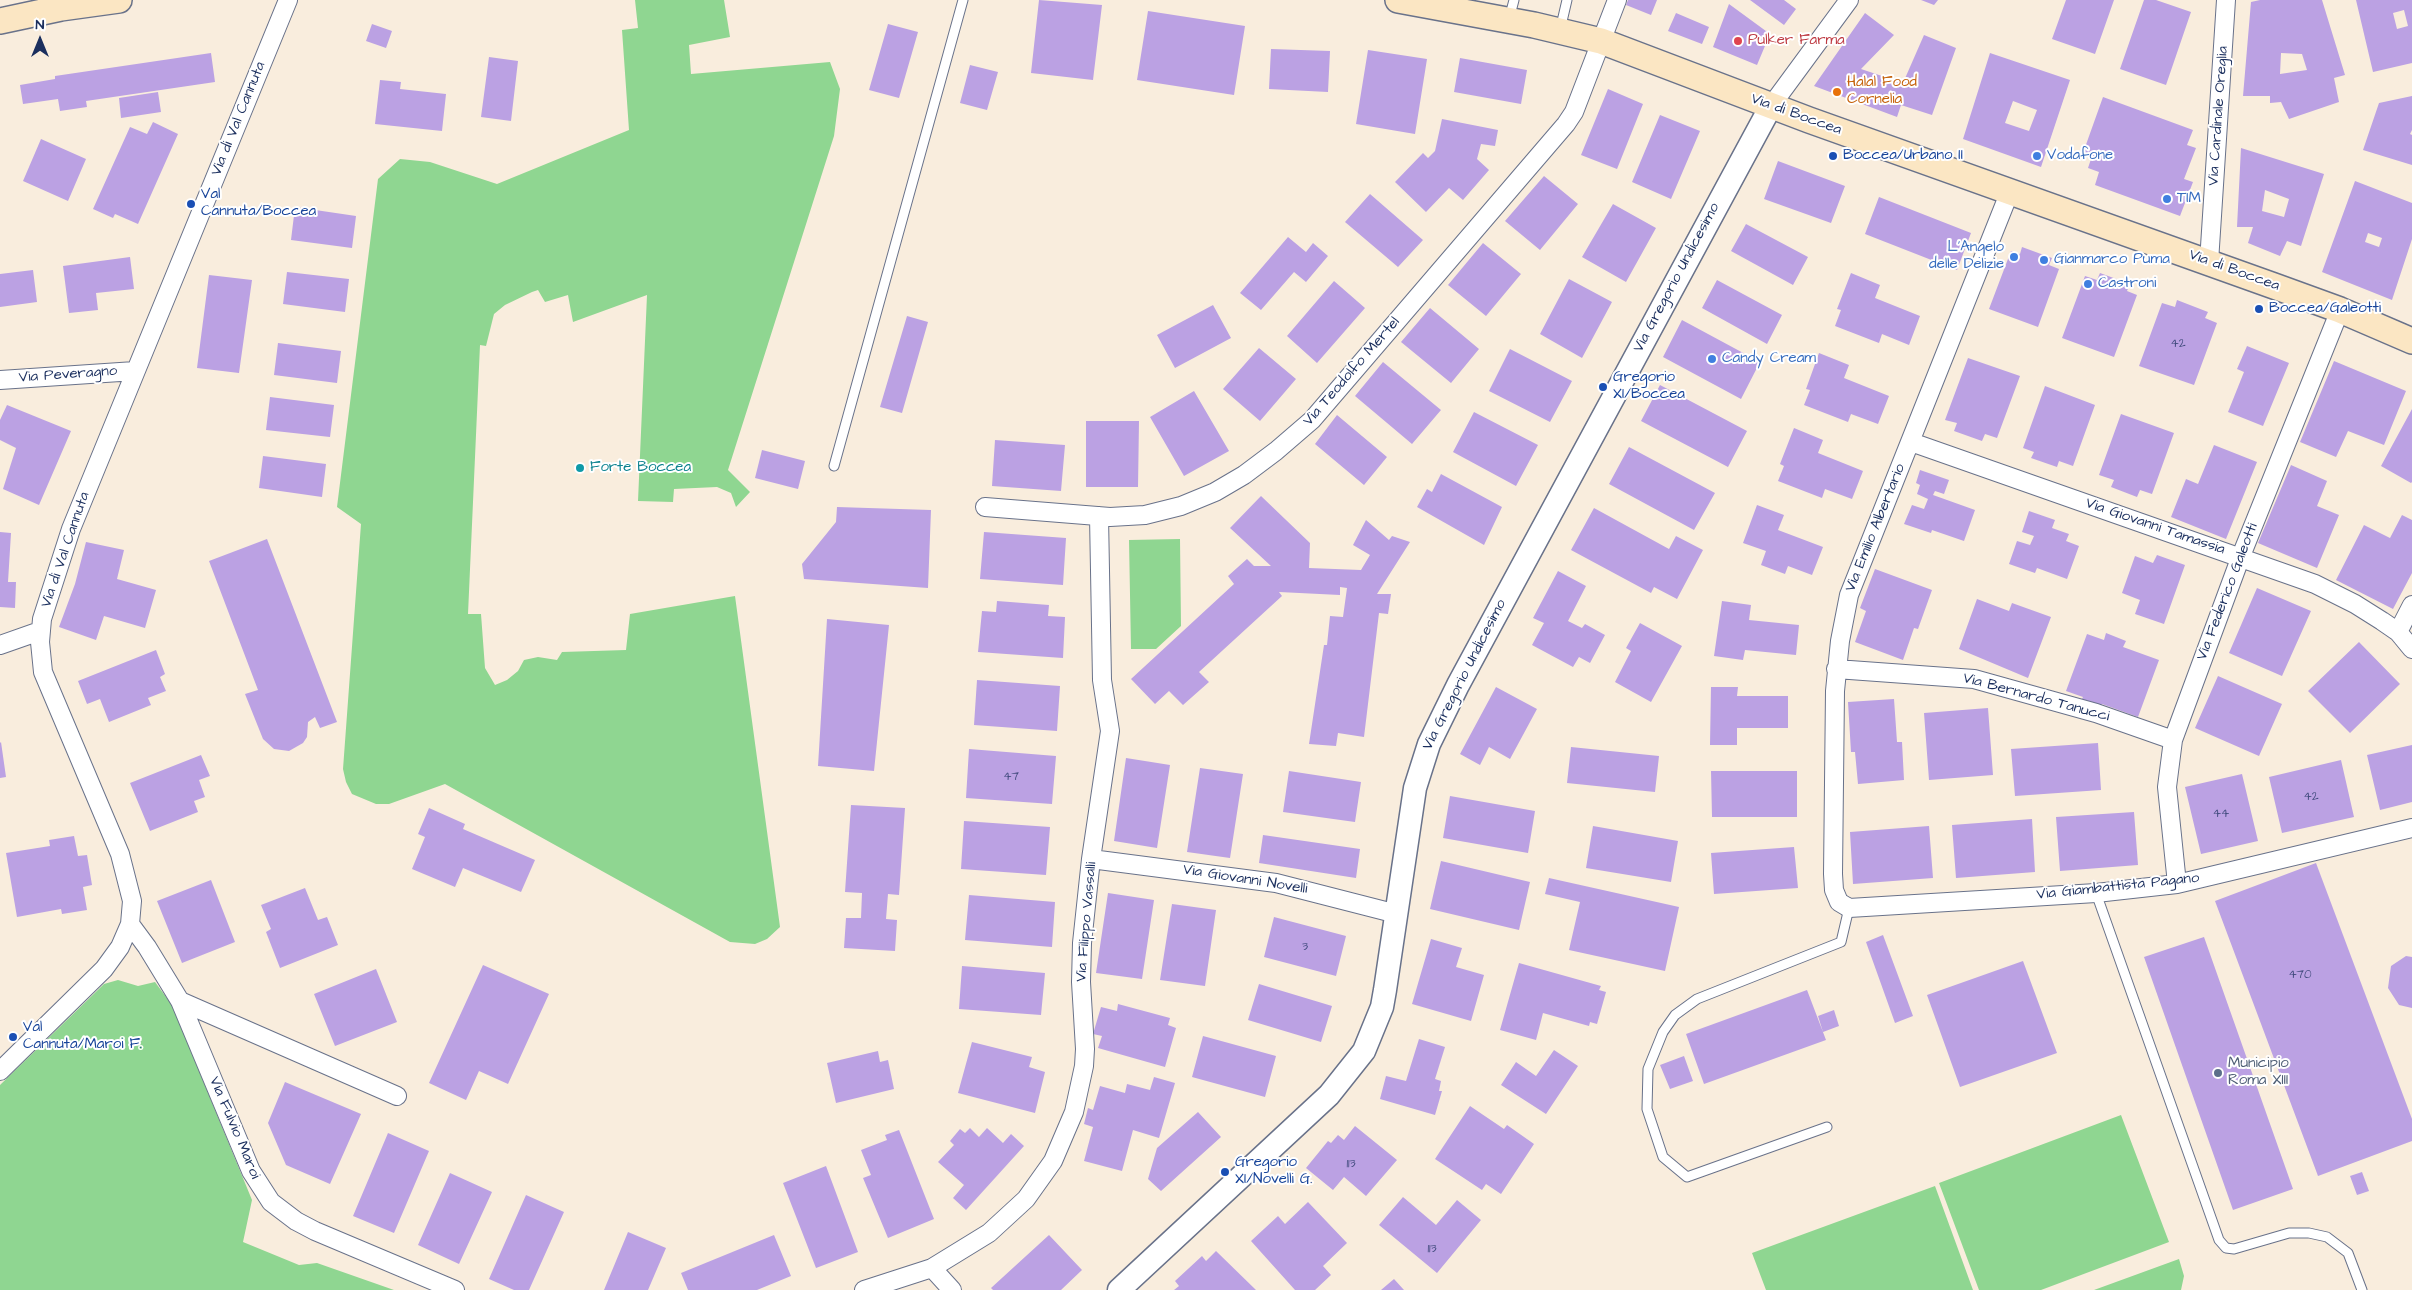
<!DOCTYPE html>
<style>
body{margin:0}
#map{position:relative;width:2412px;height:1290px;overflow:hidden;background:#f9eddd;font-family:"Architects Daughter",sans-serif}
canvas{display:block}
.north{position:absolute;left:15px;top:15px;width:50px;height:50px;-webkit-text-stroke:4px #fff;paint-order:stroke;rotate:0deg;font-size:14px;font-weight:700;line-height:20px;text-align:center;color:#1b2f5e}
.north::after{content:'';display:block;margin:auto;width:18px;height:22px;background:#1b2f5e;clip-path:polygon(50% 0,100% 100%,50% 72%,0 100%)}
</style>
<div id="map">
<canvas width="2412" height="1290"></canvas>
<div class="north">N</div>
</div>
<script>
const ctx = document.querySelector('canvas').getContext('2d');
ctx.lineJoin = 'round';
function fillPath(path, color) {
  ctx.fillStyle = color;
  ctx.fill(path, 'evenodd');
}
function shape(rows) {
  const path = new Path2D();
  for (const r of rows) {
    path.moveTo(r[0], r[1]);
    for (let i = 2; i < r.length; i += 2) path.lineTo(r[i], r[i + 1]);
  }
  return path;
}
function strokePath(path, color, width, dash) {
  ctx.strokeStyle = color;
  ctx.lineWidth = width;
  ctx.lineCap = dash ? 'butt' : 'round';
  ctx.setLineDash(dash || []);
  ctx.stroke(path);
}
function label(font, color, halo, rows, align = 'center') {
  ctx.font = font + ' "Architects Daughter",sans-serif';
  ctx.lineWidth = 4;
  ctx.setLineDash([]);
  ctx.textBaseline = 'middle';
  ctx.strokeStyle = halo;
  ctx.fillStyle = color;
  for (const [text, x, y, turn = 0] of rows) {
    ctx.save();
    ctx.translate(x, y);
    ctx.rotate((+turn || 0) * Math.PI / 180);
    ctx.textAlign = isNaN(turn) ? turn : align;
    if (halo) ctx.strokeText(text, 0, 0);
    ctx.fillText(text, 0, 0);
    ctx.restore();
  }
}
const green = shape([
 [635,0,724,0,730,37,689,45,691,74,830,62,840,89,834,136,728,470,750,492,736,507,731,493,717,487,674,489,673,502,638,501,647,295,573,322,568,295,545,302,538,290,532,292,505,305,494,314,486,346,480,345,468,614,481,614,485,668,495,685,507,680,518,671,524,660,538,657,557,660,562,652,626,650,630,614,735,596,780,927,767,939,755,944,730,942,445,784,389,804,376,804,352,794,346,782,343,769,361,524,337,507,378,179,400,159,430,162,497,184,629,130,622,30,638,28],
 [1180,539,1181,626,1156,649,1131,649,1129,540],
 [118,980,138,986,155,982,172,1005,252,1200,243,1242,299,1265,317,1263,394,1290,0,1290,0,1085,104,984],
 [2121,1115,2169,1242,2041,1290,1979,1290,1939,1183],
 [1935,1186,1973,1290,1766,1290,1752,1253],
 [2179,1259,2184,1276,2181,1290,2094,1290]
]);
const building = shape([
 [1039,0,1102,5,1093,80,1031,73],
 [1628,0,1657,0,1651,15,1626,5],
 [1750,0,1784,0,1796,9,1784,25],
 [1921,0,1938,0,1934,5],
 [2066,0,2114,0,2095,54,2052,39],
 [2144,0,2156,0,2191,12,2166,85,2120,69],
 [2260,0,2322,0,2345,75,2334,78,2339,102,2289,119,2281,102,2270,103,2270,96,2243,96,2251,2],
 [2281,53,2302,54,2307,70,2280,74],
 [2356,0,2412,0,2412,63,2373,72],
 [2404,10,2408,26,2397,29,2393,13],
 [1729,4,1770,34,1757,65,1713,47],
 [1148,11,1245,26,1234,95,1137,80],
 [1676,13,1709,27,1702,44,1668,31],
 [1865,13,1894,35,1861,69,1903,83,1924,35,1956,48,1932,115,1901,105,1897,117,1814,86],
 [372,24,392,31,386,48,366,41],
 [888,24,918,32,899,98,869,90],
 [1271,49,1330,51,1328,92,1269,89],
 [1368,50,1427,59,1415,134,1356,124],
 [211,53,215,82,86,101,87,107,60,111,58,99,23,104,20,85,55,79,55,76],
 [1990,53,2070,80,2041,167,1963,139],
 [2013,101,2037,110,2029,131,2005,123],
 [489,57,518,61,511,121,481,117],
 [1460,58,1527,70,1521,104,1454,92],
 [970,65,998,72,987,110,960,103],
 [380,80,401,82,400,89,446,94,442,131,375,124],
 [1608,89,1643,104,1617,169,1581,155],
 [158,92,161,112,121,118,119,98],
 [2412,96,2412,130,2410,134,2412,135,2412,165,2363,150,2379,103],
 [2103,97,2193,130,2187,145,2196,148,2184,179,2193,182,2180,216,2095,185,2099,172,2088,168,2092,156,2083,153],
 [1660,115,1700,131,1671,199,1632,182],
 [1442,119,1498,130,1495,146,1481,144,1477,159,1489,170,1463,200,1449,188,1426,212,1395,182,1423,153,1428,158,1435,151],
 [153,122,178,134,138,224,115,214,113,218,93,209,130,127,147,134],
 [41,139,86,159,68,201,23,181],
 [2241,148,2324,174,2301,246,2287,241,2280,256,2248,243,2253,227,2237,227],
 [2265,190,2289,199,2284,217,2262,211],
 [1778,161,1845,186,1831,223,1764,199],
 [1544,176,1578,204,1540,250,1505,221],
 [2355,181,2412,203,2412,239,2392,300,2322,272],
 [2368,233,2382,238,2379,247,2365,242],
 [1370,194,1423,240,1398,267,1345,222],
 [1879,197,1971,233,1957,270,1865,234],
 [1613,204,1656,228,1626,282,1582,257],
 [295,207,356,216,352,248,291,240],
 [1746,224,1808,257,1793,285,1731,251],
 [1288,237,1306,252,1313,243,1328,256,1306,282,1294,272,1261,310,1240,293],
 [1483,243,1521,274,1486,316,1448,285],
 [2022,247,2052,258,2049,265,2059,269,2038,327,1989,309,2011,251,2020,254],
 [130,257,134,289,96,293,98,310,69,313,63,266],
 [33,270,37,302,0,307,0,274],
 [287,272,349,279,345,312,283,304],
 [1851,273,1880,285,1875,298,1920,316,1909,345,1882,334,1879,343,1835,326,1841,310,1837,309],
 [2100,273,2130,284,2127,291,2137,295,2114,357,2062,338,2085,276,2097,280],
 [209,275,252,280,239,373,197,368],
 [1569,279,1612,302,1582,358,1540,334],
 [1717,280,1782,315,1767,344,1702,308],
 [1334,281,1365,308,1317,363,1287,336],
 [2177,300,2208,312,2205,318,2217,323,2194,385,2139,366,2162,303,2175,307],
 [1213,305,1231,338,1175,368,1157,335],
 [1430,308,1479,349,1451,383,1401,342],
 [907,316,928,322,902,413,880,407],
 [1682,320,1760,362,1741,399,1663,357],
 [278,343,341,351,337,383,274,375],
 [2247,346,2289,363,2263,426,2228,412,2244,372,2237,369],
 [1259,348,1296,379,1260,421,1223,389],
 [1510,349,1572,381,1550,422,1489,391],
 [1819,353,1849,365,1844,378,1889,396,1878,424,1851,414,1848,422,1804,405,1810,390,1806,389],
 [1968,358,2020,376,1997,438,1985,434,1982,441,1954,431,1957,423,1945,420],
 [2334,361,2406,391,2384,445,2348,431,2336,457,2300,442],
 [1383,362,1441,410,1412,444,1355,396],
 [1660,385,1747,431,1728,467,1641,421],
 [2045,386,2095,405,2073,466,2059,461,2057,467,2031,458,2034,452,2023,448],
 [1194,391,1229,451,1184,476,1150,417],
 [270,397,334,405,330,437,266,430],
 [7,405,71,431,39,505,3,489,16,448,0,440,0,420],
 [2412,409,2412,482,2411,483,2381,466],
 [1474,412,1538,445,1516,486,1453,452],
 [2121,414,2174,433,2152,494,2140,490,2137,497,2111,487,2114,480,2099,475],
 [1337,415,1387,457,1364,485,1315,444],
 [1086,421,1139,421,1138,487,1086,487],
 [1794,428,1823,440,1818,453,1863,471,1852,499,1825,489,1822,498,1778,481,1784,466,1780,464],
 [995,440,1065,445,1061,491,992,486],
 [2214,445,2257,462,2226,539,2171,517,2186,479,2198,484],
 [1629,447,1715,493,1694,530,1609,484],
 [762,450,805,461,798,489,755,478],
 [263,456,326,464,322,497,259,488],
 [2291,465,2327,481,2317,506,2339,515,2317,568,2258,543],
 [1920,470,1949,480,1944,494,1935,491,1933,495,1975,510,1964,541,1932,530,1931,533,1904,524,1912,505,1924,509,1928,499,1917,494,1920,485,1916,483],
 [1441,474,1502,507,1484,545,1417,507,1427,489,1432,492],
 [1261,496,1310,543,1309,568,1361,570,1370,555,1353,545,1366,520,1389,540,1392,536,1410,542,1377,594,1391,594,1388,614,1379,613,1364,737,1338,733,1336,746,1309,744,1324,645,1327,645,1330,616,1343,617,1347,588,1340,587,1340,595,1279,592,1282,596,1199,672,1209,682,1183,705,1169,691,1155,704,1131,679,1234,584,1228,576,1247,559,1254,566,1271,566,1230,528],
 [1757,505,1784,515,1778,530,1823,547,1812,575,1788,566,1785,574,1761,565,1766,551,1743,543],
 [837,507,931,510,928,588,804,579,802,564,836,522],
 [1594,508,1669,549,1676,536,1703,550,1677,599,1654,587,1651,593,1571,550],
 [2029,511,2055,520,2052,528,2069,534,2066,541,2079,546,2067,579,2037,568,2035,573,2009,564,2017,541,2030,545,2034,536,2022,532],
 [2402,515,2412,520,2412,573,2393,609,2336,580,2364,525,2390,538],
 [0,532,11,533,8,582,16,582,15,608,0,607],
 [984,532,1066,538,1063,585,980,579],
 [267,539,337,722,320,728,315,717,308,722,307,737,303,743,289,751,274,749,263,739,245,694,258,690,209,561],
 [86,542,124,550,117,579,156,590,145,628,104,616,96,640,59,627,75,584],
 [2157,555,2185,565,2164,624,2135,614,2140,600,2122,593,2135,556,2153,563],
 [1875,569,1932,590,1918,629,1914,628,1903,660,1855,642,1866,611,1860,608],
 [1558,571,1586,586,1568,621,1582,628,1585,624,1605,635,1590,663,1579,657,1573,667,1532,645,1544,623,1533,618],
 [2257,588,2311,611,2282,676,2229,653],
 [1977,599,2009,611,2012,603,2051,617,2028,678,1959,649],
 [997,601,1049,605,1048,616,1065,617,1063,658,978,652,982,611,996,612],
 [1722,601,1751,605,1749,620,1799,625,1796,655,1745,650,1743,660,1714,656],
 [827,619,889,625,874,771,818,766],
 [1640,623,1682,646,1651,702,1615,682,1631,651,1626,648],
 [2106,633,2126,641,2123,647,2159,660,2138,717,2102,704,2100,708,2081,701,2083,697,2066,691,2087,634,2104,640],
 [2359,642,2400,684,2350,733,2308,691],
 [156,650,165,674,160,677,166,691,148,698,151,705,109,722,100,699,87,704,78,681],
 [2218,676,2282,704,2259,756,2195,728],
 [977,680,1060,686,1057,731,974,725],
 [1496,687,1537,709,1510,759,1489,747,1480,765,1460,754],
 [1711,687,1738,687,1737,696,1788,696,1788,728,1737,728,1737,745,1710,745],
 [1894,699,1897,742,1902,742,1904,780,1858,784,1855,752,1851,752,1848,702],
 [1988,708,1993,775,1929,780,1924,713],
 [1,742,6,777,0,778,0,743],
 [2098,743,2101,790,2015,796,2011,749],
 [2412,745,2412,802,2380,810,2367,755],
 [1571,747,1659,756,1655,792,1567,783],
 [969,749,1056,756,1052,804,966,798],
 [201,755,210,776,199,780,205,797,194,801,198,812,150,831,130,783],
 [1126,758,1170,765,1157,848,1114,841],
 [2341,760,2354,817,2282,833,2269,777],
 [1200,768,1243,774,1230,858,1187,852],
 [1289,771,1361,782,1355,822,1283,812],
 [1711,771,1797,771,1797,817,1712,817],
 [2242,774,2258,841,2201,854,2185,787],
 [1450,796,1535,811,1528,853,1443,838],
 [851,805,905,808,899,895,888,894,886,919,897,920,895,951,844,948,846,918,861,918,862,893,845,892],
 [429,808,465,824,463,829,535,860,521,892,463,868,455,887,412,869,425,837,418,834],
 [2134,812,2138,865,2060,871,2056,817],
 [2032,819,2035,872,1956,878,1952,825],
 [964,821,1050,827,1046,875,961,869],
 [1593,826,1678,841,1671,882,1586,868],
 [1929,826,1933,878,1853,884,1850,832],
 [1263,835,1360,849,1356,878,1259,863],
 [74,836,78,856,87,855,92,885,83,887,87,910,62,914,61,909,17,917,6,853,50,846,49,840],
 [1794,847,1798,888,1714,894,1711,853],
 [1441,861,1530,882,1519,930,1430,909],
 [2316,863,2412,1119,2412,1141,2318,1176,2215,901],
 [1549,878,1679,907,1665,971,1569,950,1580,902,1545,894],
 [211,880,235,942,182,963,157,901],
 [305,888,318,920,327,917,338,945,280,968,266,932,271,929,261,905],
 [1108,893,1154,900,1142,979,1096,973],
 [969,895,1055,902,1052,947,965,940],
 [1172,904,1216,910,1205,986,1160,980],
 [1274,917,1346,936,1336,976,1264,957],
 [1883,935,1913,1016,1895,1023,1866,942],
 [2204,937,2293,1189,2233,1210,2144,957],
 [1431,939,1462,948,1456,967,1484,975,1471,1021,1412,1004],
 [2406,956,2412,957,2412,1008,2399,1005,2388,988,2391,966],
 [2023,961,2057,1053,1960,1087,1927,995],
 [1519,963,1601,986,1599,990,1606,992,1597,1024,1590,1022,1589,1026,1543,1013,1536,1040,1500,1030],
 [483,965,549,994,508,1084,479,1071,466,1100,429,1083],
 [962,966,1045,973,1041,1015,959,1009],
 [376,969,397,1022,335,1046,314,994],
 [1259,984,1332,1006,1321,1042,1248,1020],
 [1807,990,1826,1040,1704,1084,1686,1034],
 [1118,1004,1170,1018,1168,1025,1176,1028,1165,1067,1098,1048,1102,1036,1093,1034,1101,1007,1117,1011],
 [1834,1010,1839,1026,1823,1032,1818,1016],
 [1203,1036,1276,1056,1265,1097,1192,1077],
 [1419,1039,1445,1047,1435,1079,1441,1081,1439,1091,1442,1091,1435,1115,1380,1099,1386,1076,1406,1081],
 [972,1042,1032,1057,1029,1067,1045,1072,1035,1113,958,1093],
 [1554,1050,1578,1066,1546,1114,1501,1085,1516,1062,1536,1076],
 [878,1051,880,1062,888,1060,894,1089,836,1103,827,1063],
 [1684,1056,1693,1081,1670,1089,1660,1065],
 [1154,1077,1175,1083,1159,1138,1133,1130,1122,1171,1084,1161,1093,1127,1084,1124,1088,1108,1093,1110,1100,1086,1125,1093,1127,1084,1150,1090],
 [285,1082,361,1114,330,1184,286,1165,268,1123],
 [1470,1106,1504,1129,1507,1125,1534,1144,1501,1194,1486,1184,1482,1190,1435,1159],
 [1198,1112,1221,1137,1161,1191,1148,1179,1157,1148],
 [1355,1126,1397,1160,1366,1196,1344,1177,1333,1190,1306,1168,1328,1141,1331,1143,1338,1135,1344,1140],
 [970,1128,979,1137,987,1128,1003,1143,1011,1134,1024,1146,966,1210,953,1198,964,1185,938,1162,954,1145,950,1141,960,1129,965,1133],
 [899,1130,934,1219,888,1238,863,1178,871,1175,861,1150,887,1140,885,1135],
 [388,1133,429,1151,394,1233,353,1216],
 [826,1166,858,1252,816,1268,783,1183],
 [2362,1172,2369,1191,2357,1195,2350,1176],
 [450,1173,492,1192,459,1264,418,1245],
 [526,1195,564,1212,529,1290,514,1290,489,1279],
 [1403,1197,1436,1225,1457,1200,1481,1220,1437,1273,1379,1225],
 [1308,1202,1347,1243,1323,1266,1331,1275,1315,1290,1295,1290,1251,1241,1278,1216,1285,1224],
 [628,1232,666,1248,648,1290,604,1290],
 [774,1235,791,1276,757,1290,688,1290,681,1273],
 [1049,1235,1082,1270,1061,1290,993,1290,991,1288],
 [1216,1251,1256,1290,1174,1290,1179,1286,1175,1281,1202,1256,1206,1261],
 [1394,1279,1404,1290,1381,1290]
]);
const service = shape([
 [1509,19,1514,0],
 [1560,30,1567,0],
 [834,466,963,0],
 [2096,893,2219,1240,2226,1248,2234,1249,2289,1233,2309,1233,2327,1237,2348,1253,2362,1290],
 [1827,1127,1687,1177,1663,1157,1647,1109,1648,1069,1663,1032,1675,1015,1697,999,1841,942,1849,908]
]);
const minor = shape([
 [1771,106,1849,0],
 [2010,191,1849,595,1840,641,1835,691,1833,874,1834,890,1839,902,1849,908,2096,893,2177,884,2412,828],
 [2209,262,2226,0],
 [0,380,135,371],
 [1911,442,2315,584,2355,604,2382,621,2398,632,2412,649],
 [985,507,1110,517,1145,515,1181,506,1215,492,1244,475,1276,451,1312,420,1566,124,1574,112,1617,0],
 [2398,632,2412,605],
 [0,645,40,631],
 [1836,669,1974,679,2096,713,2173,740],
 [1091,859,1276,883,1397,914],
 [2177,884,2167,787,2173,740,2241,556,2340,310],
 [130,924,147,947,180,1001,251,1171,271,1202,296,1221,315,1231,455,1290],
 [180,1001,397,1096],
 [0,1071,104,969,120,947,130,924,132,901,120,854,43,672,40,642,42,619,71,529,288,0],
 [932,1268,989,1233,1026,1199,1053,1161,1074,1112,1084,1066,1085,1049,1081,982,1082,943,1091,859,1110,731,1102,680,1099,516],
 [864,1290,932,1268,952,1290]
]);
const tertiary = shape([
 [1119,1290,1329,1095,1364,1051,1382,1007,1385,990,1415,788,1429,744,1458,685,1771,106]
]);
const secondary = shape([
 [1398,0,1534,25,1601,41,1809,120,2274,286,2340,310,2412,341],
 [0,21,61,8,119,0]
]);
const markers = [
 [1738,41,5,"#e0444e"],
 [1837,92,5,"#e8710a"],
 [1833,156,5,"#1a4fb4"],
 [2037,156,5,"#3f7fe0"],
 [2167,199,5,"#3f7fe0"],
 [191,204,5,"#1a4fb4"],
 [2014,257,5,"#3f7fe0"],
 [2044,260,5,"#3f7fe0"],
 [2088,284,5,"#3f7fe0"],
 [2259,309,5,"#1a4fb4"],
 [1712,359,5,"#3f7fe0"],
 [1603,387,5,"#1a4fb4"],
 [580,468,5,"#0f9aa8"],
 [13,1037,5,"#1a4fb4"],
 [2218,1073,5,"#5c6f8a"],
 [1225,1172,5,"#1a4fb4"]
];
const numberNames = [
 ["42",2178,344],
 ["47",1011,777],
 ["42",2311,797],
 ["44",2221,814],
 ["3",1305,947],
 ["470",2300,975],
 ["113",1351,1164],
 ["113",1432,1249]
];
const healthNames = [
 ["Pulker Farma",1748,41]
];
const foodNames = [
 ["Halal Food",1847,83],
 ["Cornelia",1847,100]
];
const streetNames = [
 ["Via di Boccea",1796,115,20],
 ["Via Cardinale Oreglia",2219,116,-86],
 ["Via di Val Cannuta",239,119,-68],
 ["Via di Boccea",2234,271,20],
 ["Via Gregorio Undicesimo",1677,278,-62],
 ["Via Teodolfo Mertel",1352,372,-49],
 ["Via Peveragno",68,375,-4],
 ["Via Giovanni Tamassia",2155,527,19],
 ["Via Emilio Albertario",1876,528,-68],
 ["Via di Val Cannuta",66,550,-71],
 ["Via Federico Galeotti",2228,592,-69],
 ["Via Gregorio Undicesimo",1465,675,-63],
 ["Via Bernardo Tanucci",2036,698,15],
 ["Via Giovanni Novelli",1245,880,9],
 ["Via Giambattista Pagano",2118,887,-6],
 ["Via Filippo Vassalli",1087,922,-85],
 ["Via Fulvio Maroi",234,1128,67]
];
const transitNames = [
 ["Boccea/Urbano II",1843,156],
 ["Val",201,195],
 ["Cannuta/Boccea",201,212],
 ["Boccea/Galeotti",2269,309],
 ["Gregorio",1613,378],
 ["XI/Boccea",1613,395],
 ["Val",23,1028],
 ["Cannuta/Maroi F.",23,1045],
 ["Gregorio",1235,1163],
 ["XI/Novelli G.",1235,1180]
];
const shopNames = [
 ["Vodafone",2047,156],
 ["TIM",2177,199],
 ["L'Angelo",2004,248,"right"],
 ["delle Delizie",2004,265,"right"],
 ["Gianmarco Puma",2054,260],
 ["Castroni",2098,284],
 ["Candy Cream",1722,359]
];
const cultureNames = [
 ["Forte Boccea",590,468]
];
const serviceNames = [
 ["Municipio",2228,1064],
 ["Roma XIII",2228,1081]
];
fillPath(green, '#8fd691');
fillPath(building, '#bba1e3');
strokePath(service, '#69728a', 11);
strokePath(minor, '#69728a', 20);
strokePath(tertiary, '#69728a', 25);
strokePath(secondary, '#69728a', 28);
strokePath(service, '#fff', 9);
strokePath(minor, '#fff', 18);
strokePath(tertiary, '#fff', 22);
strokePath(secondary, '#fbe6c3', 25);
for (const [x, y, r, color] of markers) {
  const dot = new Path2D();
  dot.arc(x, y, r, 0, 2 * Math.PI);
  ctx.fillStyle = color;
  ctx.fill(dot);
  strokePath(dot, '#fff', 2);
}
label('12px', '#434c7f', null, numberNames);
label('15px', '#be3a42', '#fff', healthNames, 'left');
label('15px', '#c56008', '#fff', foodNames, 'left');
label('15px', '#1b2f5e', '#fff', streetNames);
label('15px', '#164399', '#fff', transitNames, 'left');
label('15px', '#366cbe', '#fff', shopNames, 'left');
label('15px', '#0d838f', '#fff', cultureNames, 'left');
label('15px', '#4e5e75', '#fff', serviceNames, 'left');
</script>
